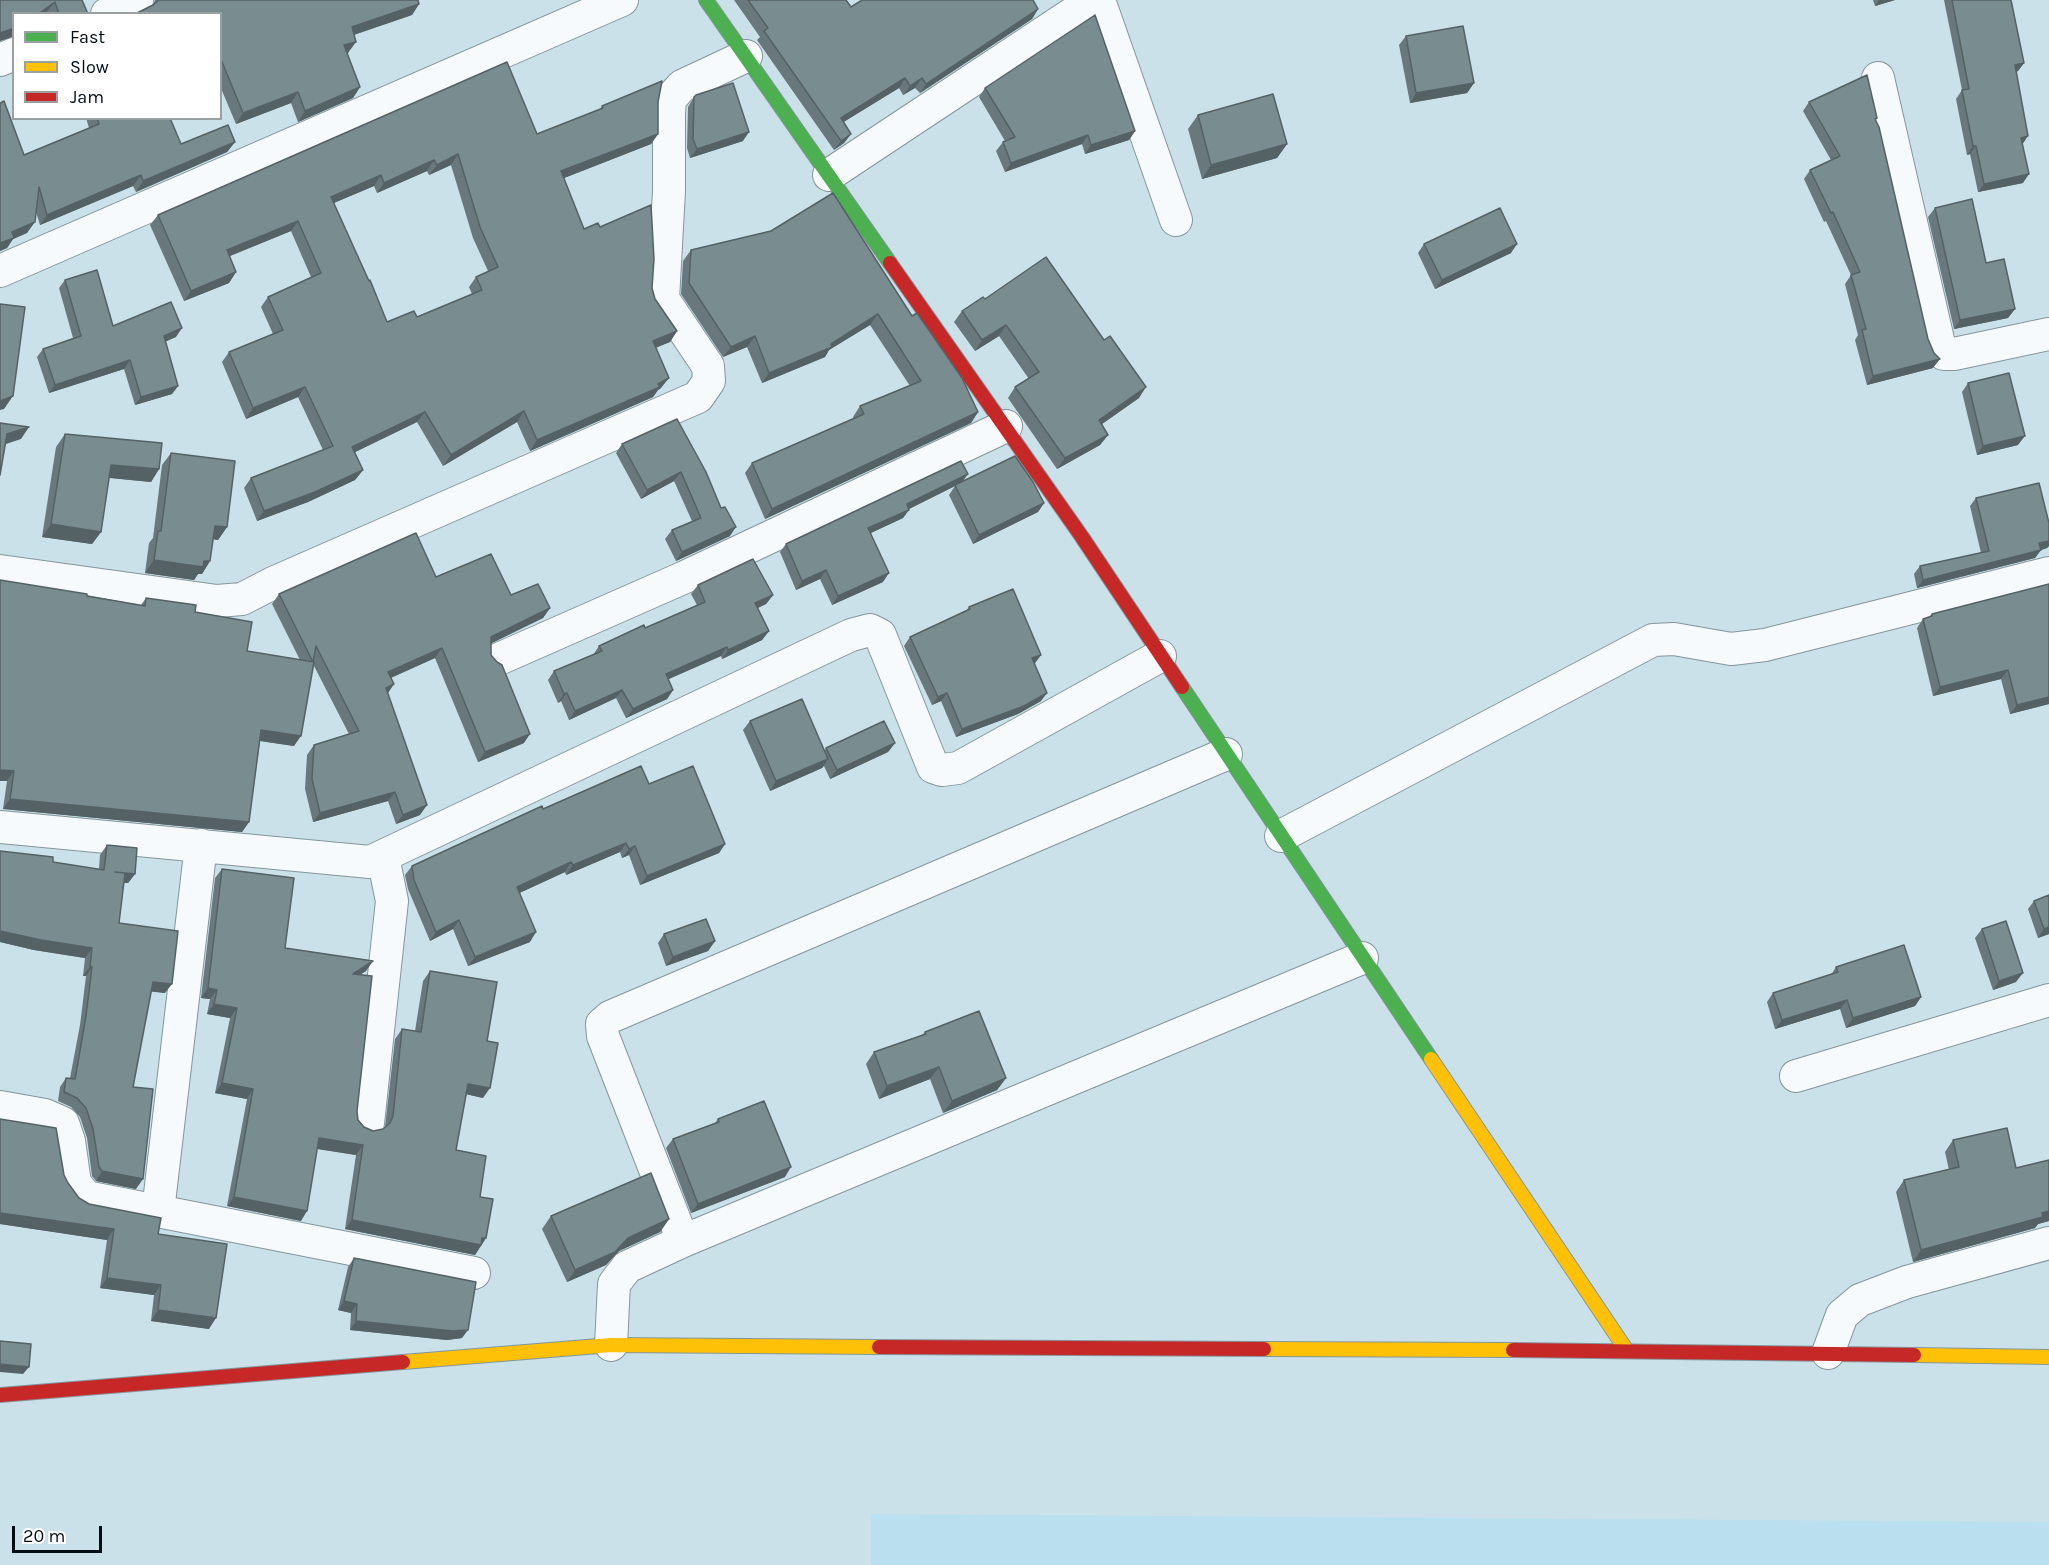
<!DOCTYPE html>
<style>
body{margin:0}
#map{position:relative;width:2049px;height:1565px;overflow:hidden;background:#cae1ea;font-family:Karla,sans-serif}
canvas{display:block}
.legend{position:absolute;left:12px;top:12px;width:210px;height:108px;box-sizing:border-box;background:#fff;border:2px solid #9a9fa1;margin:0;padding:8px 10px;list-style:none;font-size:18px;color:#020e13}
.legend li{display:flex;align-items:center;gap:12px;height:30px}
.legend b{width:30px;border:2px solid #9a9fa1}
.scale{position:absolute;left:12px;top:1526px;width:90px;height:27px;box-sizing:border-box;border:3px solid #020e13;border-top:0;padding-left:8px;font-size:18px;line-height:21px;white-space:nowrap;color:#020e13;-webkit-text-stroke:4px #fff;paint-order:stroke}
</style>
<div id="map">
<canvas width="2049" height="1565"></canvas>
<ul class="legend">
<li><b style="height:8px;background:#4caf50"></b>Fast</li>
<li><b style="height:8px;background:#ffc107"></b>Slow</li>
<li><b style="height:8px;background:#c62828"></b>Jam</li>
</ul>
<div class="scale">20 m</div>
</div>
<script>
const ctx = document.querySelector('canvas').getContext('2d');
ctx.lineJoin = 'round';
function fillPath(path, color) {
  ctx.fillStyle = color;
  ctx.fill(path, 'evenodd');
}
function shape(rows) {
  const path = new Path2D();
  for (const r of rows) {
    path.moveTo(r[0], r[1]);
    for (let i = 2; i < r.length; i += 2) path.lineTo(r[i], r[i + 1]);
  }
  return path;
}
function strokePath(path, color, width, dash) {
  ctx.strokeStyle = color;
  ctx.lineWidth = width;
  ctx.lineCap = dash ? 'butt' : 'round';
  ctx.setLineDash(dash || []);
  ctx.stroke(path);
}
const built = shape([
 [871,1514,2049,1522,2049,1565,871,1565]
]);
const street = shape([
 [1099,0,1176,220],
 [107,14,137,0],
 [0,60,14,54],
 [1878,78,1939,344,1944,354,1954,354,2049,334],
 [829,175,1093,0],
 [0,271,622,0],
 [0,571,217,601,242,599,273,583,698,397,709,381,708,366,663,299,669,191,669,114,670,99,682,86,746,56],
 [501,658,685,577,1006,426],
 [0,827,370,862,851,635,870,630,880,635,933,767,942,770,958,768,1160,656],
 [1281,836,1653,640,1674,639,1731,649,1765,645,2049,573],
 [1796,1076,2049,1000],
 [0,1107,45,1115,63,1123,69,1141,75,1183,86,1197,474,1273],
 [368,1123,392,901,383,857],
 [158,1211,201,845],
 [683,1241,603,1036,602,1024,610,1017,1226,754],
 [611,1345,614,1284,627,1267,683,1241,1362,958],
 [1828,1353,1842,1315,1860,1300,1907,1282,2049,1243]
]);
const fast = shape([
 [706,0,890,263],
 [1182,687,1431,1059]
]);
const slow = shape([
 [1431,1059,1627,1351],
 [1264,1349,1513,1350],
 [1914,1355,2049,1357],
 [403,1362,611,1345,879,1347]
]);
const jam = shape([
 [890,263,1082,537,1182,687],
 [879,1347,1264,1349],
 [1513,1350,1914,1355],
 [0,1395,403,1362]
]);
const wall = shape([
 [0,0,82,0,88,14,48,14,47,12,45,14,14,14,12,37,0,41],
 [155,0,418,0,419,4,412,15,354,35,348,53,347,53,360,87,353,98,298,122,291,103,236,124,220,86,220,14,153,5],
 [734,0,846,0,851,7,1038,9,1032,19,920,93,915,88,903,95,899,88,843,122,851,134,844,143,834,150,757,40,760,37],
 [1873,0,1895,0,1875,6],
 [1944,0,2011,0,2024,63,2018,71,2016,72,2023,144,2023,183,1978,192,1970,154,1967,155,1956,99,1962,90],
 [1406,36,1474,83,1467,93,1410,103,1399,45],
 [985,88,1135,131,1129,140,1085,154,1082,144,1005,172,996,151,1003,142,1005,141,979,97],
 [694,97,743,141,690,158,687,148,688,107],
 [658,102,658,134,651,144,564,178,584,229,600,227,652,288,655,299,677,331,670,342,656,347,661,388,658,390,653,397,530,451,517,422,443,466,417,422,355,452,363,470,355,480,308,502,257,521,244,488,251,478,323,450,298,397,246,419,222,362,229,352,273,334,261,307,268,297,311,277,291,231,230,256,236,272,229,283,184,301,150,225,158,215,537,134,600,109,602,106],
 [451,165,473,238,488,271,476,277,469,287,472,294,417,317,387,322,334,203,374,186,377,193,427,171,429,175],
 [1809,102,1877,118,1876,120,1933,368,1867,385,1855,340,1858,335,1845,284,1851,275,1826,221,1824,222,1804,179,1810,170,1831,160,1803,111],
 [0,103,24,155,89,128,86,118,170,118,181,144,235,142,227,152,136,192,133,186,40,225,36,212,27,233,13,239,7,248,0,251],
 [1198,115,1287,144,1277,158,1202,179,1188,129],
 [1935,208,1986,263,2015,309,2008,318,1954,329,1928,217],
 [1424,244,1511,253,1435,289,1418,253],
 [691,250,912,316,978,412,971,423,765,519,745,473,752,463,854,419,853,417,860,406,910,386,870,325,829,350,825,357,762,383,747,347,723,357,681,294,683,261],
 [65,280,113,326,176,337,165,341,178,386,172,394,135,405,124,369,49,393,37,357,43,349,73,338,59,288],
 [985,299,1139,398,1102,424,1108,435,1100,445,1057,469,1008,398,1015,387,1029,379,999,336,975,351,954,322,962,311],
 [1968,383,2018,445,1977,455,1962,392],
 [677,419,730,536,676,561,665,539,672,530,692,521,674,481,641,499,616,453,622,444],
 [65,434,159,469,151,482,109,478,101,532,92,544,42,537,56,447],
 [171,453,227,527,218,540,213,539,210,561,202,574,198,574,194,580,145,573,149,543,153,538,162,465],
 [968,474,962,482,1044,503,1038,512,973,544,949,495,955,486,909,509,903,518,871,533,883,582,832,605,820,579,796,590,780,552,786,544],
 [1976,498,2049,523,2049,546,2047,548,2041,550,2035,558,1917,588,1914,574,1920,566,1981,553,1970,506],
 [436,577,511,595,550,608,543,618,491,643,491,655,524,743,478,762,435,658,391,678,394,684,388,693,420,815,396,824,388,801,313,822,305,789,307,755,314,745,349,734,313,664,294,746,260,741,249,822,242,832,3,809,7,781,0,781,0,580,141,605,146,598,195,612,247,651,300,660,272,604,279,594],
 [2049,584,2049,704,2010,714,2001,679,1933,696,1917,628,1923,619,1929,617,1932,614],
 [698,585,773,595,766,604,758,608,769,631,762,640,722,659,721,656,668,679,673,690,667,699,626,718,616,698,569,720,561,701,558,703,548,680,554,671,593,655,599,646,645,628,697,605,691,594],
 [969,607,1041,655,1035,663,1041,701,1018,714,956,737,941,701,932,705,904,646,910,637,966,611],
 [750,721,825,750,826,748,895,743,888,752,830,779,824,766,822,768,770,791,743,730],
 [649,784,725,844,719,853,640,885,629,855,622,858,620,852,566,875,565,872,519,893,530,942,468,966,453,929,430,941,408,889,405,875,412,866,543,809],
 [107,845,135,874,128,883,124,883,119,923,165,993,151,991,133,1087,136,1189,96,1181,92,1176,87,1138,80,1117,71,1107,58,1101,60,1087,66,1078,70,1078,80,1025,86,976,83,976,85,958,34,950,0,942,0,851,53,862,99,869,100,855],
 [222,869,285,948,366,971,361,974,357,1111,358,1120,364,1127,373,1131,383,1129,385,1127,395,1039,402,1029,415,1031,423,981,430,971,487,1041,483,1098,466,1094,456,1150,480,1197,486,1238,475,1255,345,1229,356,1155,317,1149,301,1221,227,1206,247,1099,215,1093,230,1018,207,1014,210,999,201,998,215,878],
 [2034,901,2049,934,2038,938,2028,909],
 [1982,929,2016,982,1993,990,1975,938],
 [664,934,715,941,708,951,666,966,658,943],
 [1836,967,1921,997,1915,1006,1846,1028,1840,1009,1775,1029,1767,1002,1773,993,1831,975],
 [925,1032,1006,1078,997,1090,943,1113,930,1079,879,1099,866,1064,874,1052,922,1035],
 [718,1119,785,1177,691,1213,666,1148,673,1139,715,1123],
 [1953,1140,2016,1168,2049,1160,2049,1221,2038,1224,2035,1228,1913,1262,1896,1192,1904,1180,1949,1170,1945,1152],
 [64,1175,68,1183,79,1198,89,1204,158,1234,209,1329,151,1321,154,1295,100,1288,107,1240,0,1224],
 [551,1216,669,1219,660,1232,619,1251,606,1265,567,1282,542,1229],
 [354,1258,462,1338,447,1340,350,1330,351,1313,338,1310,348,1267]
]);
const shadedWall = shape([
 [1879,0,1895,0,1875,6],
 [55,2,45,14,38,14],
 [419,4,412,15,344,38,352,27],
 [1038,9,1032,19,920,93,926,84],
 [14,28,14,36,0,41,0,33],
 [356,42,348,53,337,56,344,45],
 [2024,63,2018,71,2009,73,2015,65],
 [905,78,899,88,834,128,841,118],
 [922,78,915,88,903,95,910,86],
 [1474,83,1467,93,1410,103,1416,93],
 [360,87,353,98,298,122,305,111],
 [298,92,291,103,236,124,243,113],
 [1135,131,1129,140,1085,154,1091,145],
 [749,132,743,141,690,158,697,149],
 [658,134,651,144,554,182,561,171],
 [851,134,844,143,834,150,841,141],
 [1088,135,1082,144,1005,172,1011,163],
 [2028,136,2022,145,2021,138],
 [235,142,227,152,136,192,143,181],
 [1287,144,1277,158,1202,179,1211,165],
 [1973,146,1976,146,1970,154,1967,155],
 [458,154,451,165,429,175,437,165],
 [434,160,427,171,377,193,384,183],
 [2029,174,2023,183,1978,192,1984,184],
 [141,175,133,186,40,225,47,215],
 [381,175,374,186,324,207,331,197],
 [298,221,291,231,220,260,227,250],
 [35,222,27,233,13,239,7,248,0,251,0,243,12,232],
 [1517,244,1511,253,1435,289,1442,280],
 [236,272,229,283,184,301,191,291],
 [2015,309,2008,318,1954,329,1960,320],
 [878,314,870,325,829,350,825,357,762,383,769,373,831,344],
 [1006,325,999,336,975,351,982,340],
 [182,328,176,337,158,345,164,336],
 [677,331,670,342,646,352,653,341],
 [755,336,747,347,723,357,731,347],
 [1940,359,1933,368,1867,385,1873,376],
 [130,360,124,369,49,393,55,385],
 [669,378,661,388,658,390,653,397,530,451,537,440,658,384],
 [178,386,172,394,135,405,141,397],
 [305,387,298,397,246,419,253,408],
 [1146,387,1139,398,1092,431,1099,420],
 [13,396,4,409,0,410,0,401],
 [524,411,517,422,443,466,451,455],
 [425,412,417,422,345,457,352,447],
 [978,412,971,423,765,519,772,509],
 [29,427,21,439,0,446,7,434],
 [1108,435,1100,445,1057,469,1065,458],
 [2025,436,2018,445,1977,455,1983,446],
 [111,465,159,469,151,482,102,477],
 [363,470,355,480,308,502,257,521,264,511],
 [681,472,674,481,641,499,647,490],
 [968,474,961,483,901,513,907,504],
 [1044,503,1038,512,973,544,979,535],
 [909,510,903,518,862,537,868,528],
 [51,524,101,532,92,544,42,537],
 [215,526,227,527,218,540,206,538],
 [736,527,730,536,676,561,682,552],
 [2049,541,2049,546,2047,548,2041,550,2035,558,1917,588,1923,580],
 [154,560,204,561,210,561,202,574,198,574,194,580,145,573],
 [826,570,820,579,796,590,802,581],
 [889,573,883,582,832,605,838,596],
 [773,595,766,604,749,612,755,603],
 [550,608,543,618,484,647,491,637],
 [769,631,762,640,722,659,728,650],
 [727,647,721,656,660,683,666,674],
 [442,648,435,658,381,682,388,672],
 [1041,655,1035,663,1027,667,1032,658],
 [2008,670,2001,679,1933,696,1940,687],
 [394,684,387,694,386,688],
 [622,690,616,698,569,720,575,711],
 [673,690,667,699,626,718,633,709],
 [567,693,561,701,558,703,564,694],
 [947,693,941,701,932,705,938,697],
 [1047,693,1041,701,1018,714,956,737,962,729],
 [2049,697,2049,704,2010,714,2017,705],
 [261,730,301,736,294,746,254,740],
 [530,734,524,743,478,762,485,752],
 [895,743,888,752,830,779,837,770],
 [828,759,822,768,770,791,776,781],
 [0,770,14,771,7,781,0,781],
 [395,792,388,801,313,822,320,813],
 [10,799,249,822,242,832,3,809],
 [427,805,420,815,396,824,403,815],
 [626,843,620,852,566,875,573,865],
 [725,844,719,853,640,885,647,876],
 [635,846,629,855,622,858,629,849],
 [571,862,565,872,511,897,517,887],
 [115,872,135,874,128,883,108,881],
 [459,920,453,929,430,941,436,932],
 [2049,927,2049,934,2038,938,2044,929],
 [0,931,92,948,85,958,34,950,0,942],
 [536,932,530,942,468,966,475,957],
 [715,941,708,951,666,966,673,957],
 [373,961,366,971,347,983,353,974],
 [90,967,92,967,86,976,83,976],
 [2023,973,2016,982,1993,990,1999,981],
 [153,982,172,984,165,993,146,991],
 [208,988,217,990,210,999,201,998],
 [1921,997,1915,1006,1846,1028,1853,1018],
 [1847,1000,1840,1009,1775,1029,1782,1020],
 [214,1004,237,1008,230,1018,207,1014],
 [939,1067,930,1079,879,1099,887,1086],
 [1006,1078,997,1090,943,1113,952,1101],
 [222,1083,253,1089,247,1099,215,1093],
 [468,1084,490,1088,483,1098,461,1093],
 [319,1138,363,1145,356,1155,312,1148],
 [791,1167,785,1177,691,1213,698,1204],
 [102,1171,143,1179,136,1189,96,1181],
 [234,1197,307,1211,301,1221,227,1206],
 [2049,1211,2049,1221,2038,1224,2035,1228,1913,1262,1921,1250],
 [0,1213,114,1229,107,1240,0,1224],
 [669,1219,660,1232,619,1251,606,1265,567,1282,575,1270,628,1238],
 [352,1220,482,1238,486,1238,475,1255,345,1229],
 [107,1278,161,1285,154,1295,100,1288],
 [344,1301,357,1304,351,1313,338,1310],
 [158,1310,216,1318,209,1329,151,1321],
 [356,1321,468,1330,462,1338,447,1340,350,1330],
 [0,1364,29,1367,23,1374,0,1372]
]);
const building = shape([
 [0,0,82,0,88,14,59,14,55,2,38,14,14,14,14,28,0,33,0,0],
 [159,0,418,0,419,4,352,27,356,42,344,45,360,87,305,111,298,92,243,113,220,57,220,14,135,14,153,5,159,0],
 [748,0,846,0,851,7,862,0,1033,0,1038,9,926,84,922,78,910,86,905,78,841,118,851,134,841,141,764,31,768,28,748,0],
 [1952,0,2011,0,2024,63,2015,65,2028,136,2021,138,2029,174,1984,184,1976,146,1973,146,1962,90,1969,89,1952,0],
 [1095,15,1135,131,1091,145,1088,135,1011,163,1003,142,1015,137,985,88,1095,15],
 [1463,26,1474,83,1416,93,1406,36,1463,26],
 [507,62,537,134,603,108,602,106,662,81,658,102,658,134,561,171,584,229,598,223,600,227,651,205,654,259,652,288,655,299,677,331,653,341,669,378,658,384,660,387,537,440,524,411,451,455,425,412,352,447,363,470,315,492,264,511,251,478,333,446,305,387,253,408,229,352,283,330,268,297,321,273,298,221,227,250,236,272,191,291,158,215,507,62],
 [458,154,480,227,498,267,476,277,482,290,417,317,414,311,387,322,370,280,369,281,331,197,381,175,384,183,434,160,437,165,458,154],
 [1867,75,1877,118,1875,119,1879,127,1928,339,1934,353,1940,359,1873,376,1862,330,1866,329,1851,275,1860,272,1833,212,1831,213,1810,170,1840,156,1809,102,1867,75],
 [733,83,749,132,697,149,693,139,694,97,696,95,733,83],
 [1273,94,1287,144,1211,165,1198,115,1273,94],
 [4,101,24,155,99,124,97,118,170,118,181,144,228,125,235,142,143,181,141,175,47,215,39,187,35,222,12,232,14,238,0,243,0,103,4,101],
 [833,193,912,316,917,313,962,378,978,412,772,509,752,463,864,414,860,406,921,381,878,314,831,344,832,347,769,373,755,336,731,347,689,283,691,250,771,231,833,193],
 [1972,199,1986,263,2004,259,2015,309,1960,320,1935,208,1972,199],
 [1500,208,1517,244,1442,280,1424,244,1500,208],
 [1046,257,1104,340,1110,336,1146,387,1099,420,1108,435,1065,458,1015,387,1039,372,1006,325,982,340,962,311,983,297,985,299,1046,257],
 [97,270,113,326,171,302,182,328,164,336,178,386,141,397,130,360,55,385,43,349,81,336,65,280,97,270],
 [0,304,25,307,13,396,0,401,0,304],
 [2009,373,2025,436,1983,446,1968,383,2009,373],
 [677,419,706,472,721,508,725,507,736,527,682,552,672,530,701,518,681,472,647,490,622,444,677,419],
 [0,423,29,427,7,434,0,475,0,423],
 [65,434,162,443,159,469,111,465,101,532,51,524,65,434],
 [171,453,235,461,227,527,215,526,210,561,204,561,203,567,154,560,158,531,161,531,171,453],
 [1015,456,1033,482,1044,503,979,535,955,485,1015,456],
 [961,461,968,474,907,504,909,510,868,528,889,573,838,596,826,570,802,581,786,544,961,461],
 [2039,483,2049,523,2049,541,2039,543,2041,550,1923,580,1920,566,1989,551,1976,498,2039,483],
 [416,533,436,577,491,554,511,595,538,584,550,608,491,637,491,655,497,662,502,665,530,734,485,752,442,648,388,672,394,684,386,688,427,805,403,815,395,792,320,813,312,779,314,745,359,731,316,646,313,662,279,594,416,533],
 [753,559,773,595,755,603,769,631,728,650,727,647,666,674,673,690,633,709,622,690,575,711,567,693,564,694,554,671,602,651,599,646,644,625,645,628,705,602,698,585,753,559],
 [0,580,87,594,87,596,145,606,146,598,196,605,195,612,252,622,247,651,314,662,301,736,261,730,249,822,10,799,14,771,0,770,0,580],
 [2049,584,2049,697,2017,705,2008,670,1940,687,1923,619,1932,616,1932,614,2049,584],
 [1013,589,1041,655,1032,658,1047,693,1024,706,962,729,947,693,938,697,910,637,970,609,969,607,1013,589],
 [802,699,828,759,776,781,750,721,802,699],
 [884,721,895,743,837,770,826,748,884,721],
 [641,766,649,784,693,766,725,844,647,876,635,846,629,849,626,843,573,865,571,862,517,887,536,932,475,957,459,920,436,932,414,880,412,866,542,806,543,809,641,766],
 [107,845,137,848,135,874,115,872,125,873,119,923,178,931,172,984,153,982,133,1087,153,1089,143,1179,102,1171,99,1167,93,1129,86,1108,77,1098,64,1092,66,1078,75,1079,86,1016,92,967,90,967,92,948,41,940,0,931,0,851,53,857,53,862,104,870,107,845],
 [222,869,294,878,285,948,373,961,353,974,372,976,357,1111,358,1120,364,1127,373,1131,383,1129,390,1123,393,1116,402,1029,421,1032,430,971,497,982,487,1041,498,1043,490,1088,468,1084,456,1150,486,1156,480,1197,493,1199,486,1238,482,1238,481,1245,352,1220,363,1145,319,1138,307,1211,234,1197,253,1089,222,1083,237,1008,214,1004,217,990,208,988,222,869],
 [2049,895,2049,927,2044,929,2034,901,2049,895],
 [706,919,715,941,673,957,664,934,706,919],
 [2006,921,2023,973,1999,981,1982,929,2006,921],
 [1904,945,1921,997,1853,1018,1847,1000,1782,1020,1773,993,1838,972,1836,967,1904,945],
 [979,1011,1006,1078,952,1101,939,1067,887,1086,874,1052,926,1034,925,1032,979,1011],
 [764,1101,791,1167,698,1204,673,1139,719,1122,718,1119,764,1101],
 [0,1119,56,1128,64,1175,68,1183,79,1198,89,1204,161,1218,158,1234,227,1244,216,1318,158,1310,161,1285,107,1278,114,1229,0,1213,0,1119],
 [2007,1128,2016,1168,2049,1160,2049,1211,2042,1213,2043,1217,1921,1250,1904,1180,1959,1167,1953,1140,2007,1128],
 [651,1173,669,1219,628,1238,615,1252,575,1270,551,1216,651,1173],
 [354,1258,476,1282,468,1330,453,1331,356,1321,357,1304,344,1301,354,1258],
 [0,1341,31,1344,29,1367,0,1364,0,1341]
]);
fillPath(built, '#badfee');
strokePath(street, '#84969c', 34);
strokePath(fast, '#84969c', 16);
strokePath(slow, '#84969c', 16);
strokePath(jam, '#84969c', 16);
strokePath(street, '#f7fafc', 32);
strokePath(fast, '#4caf50', 14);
strokePath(slow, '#ffc107', 14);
strokePath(jam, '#c62828', 14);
fillPath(wall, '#68787c');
fillPath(shadedWall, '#556265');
fillPath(building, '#798c90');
strokePath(building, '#556265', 1.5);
</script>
